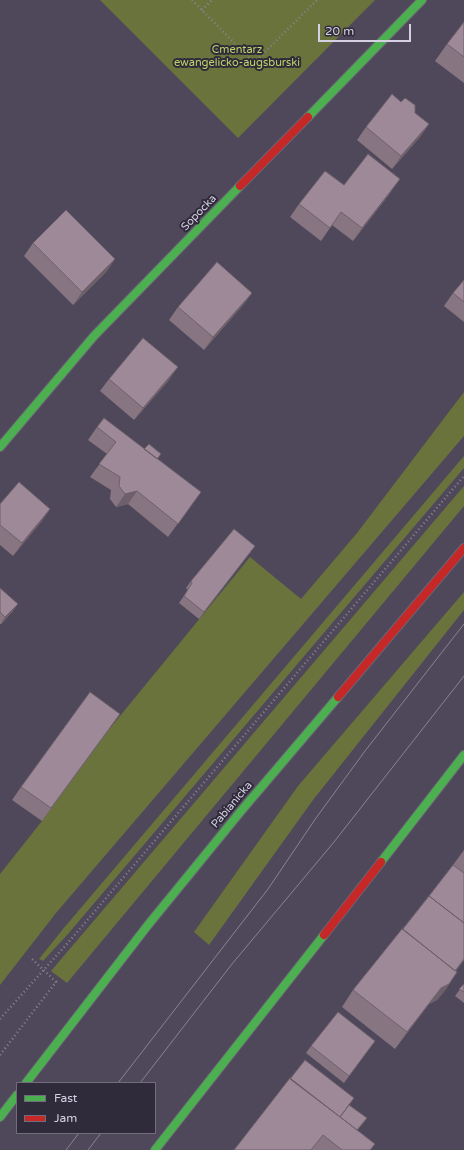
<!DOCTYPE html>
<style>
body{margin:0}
#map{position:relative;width:464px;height:1150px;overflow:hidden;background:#4e485a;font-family:"Varela Round",sans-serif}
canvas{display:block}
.legend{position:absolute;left:16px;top:1082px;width:140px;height:52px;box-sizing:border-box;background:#2f2b3a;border:1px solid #726d7e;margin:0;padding:5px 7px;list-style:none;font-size:12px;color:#d6d0e4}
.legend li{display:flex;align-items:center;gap:8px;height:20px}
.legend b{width:20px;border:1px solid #726d7e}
.scale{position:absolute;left:318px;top:24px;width:93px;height:18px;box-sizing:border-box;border:2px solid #d6d0e4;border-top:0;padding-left:5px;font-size:12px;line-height:14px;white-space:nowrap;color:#d6d0e4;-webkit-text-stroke:3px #2f2b3a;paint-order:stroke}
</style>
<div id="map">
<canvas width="464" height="1150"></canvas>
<ul class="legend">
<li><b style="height:5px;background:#4caf50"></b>Fast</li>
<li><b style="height:5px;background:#c62828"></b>Jam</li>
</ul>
<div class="scale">20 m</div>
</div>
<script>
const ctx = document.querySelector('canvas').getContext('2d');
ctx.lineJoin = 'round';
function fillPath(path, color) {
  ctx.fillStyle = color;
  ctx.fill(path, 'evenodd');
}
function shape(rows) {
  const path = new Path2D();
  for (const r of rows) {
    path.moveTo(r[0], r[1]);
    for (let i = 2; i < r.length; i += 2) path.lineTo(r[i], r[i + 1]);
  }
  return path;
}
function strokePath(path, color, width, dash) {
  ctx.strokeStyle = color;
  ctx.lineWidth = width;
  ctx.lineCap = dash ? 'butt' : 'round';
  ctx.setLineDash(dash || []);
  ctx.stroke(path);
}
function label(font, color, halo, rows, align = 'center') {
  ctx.font = font + ' "Varela Round",sans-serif';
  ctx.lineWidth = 4;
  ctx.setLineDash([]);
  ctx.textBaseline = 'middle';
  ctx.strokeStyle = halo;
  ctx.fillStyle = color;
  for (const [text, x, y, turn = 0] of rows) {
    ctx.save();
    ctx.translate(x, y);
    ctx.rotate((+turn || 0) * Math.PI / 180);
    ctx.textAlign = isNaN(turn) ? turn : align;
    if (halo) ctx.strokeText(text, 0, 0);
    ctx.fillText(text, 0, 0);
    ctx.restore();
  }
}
const green = shape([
 [100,0,375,0,238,138],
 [464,392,464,436,56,913,0,985,0,874,42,821,111,727,250,557,301,599,357,533],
 [464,456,464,468,68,934,43,961,39,959,63,929],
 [464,486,464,506,67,983,51,971],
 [464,592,464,610,313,800,209,945,194,932,298,786]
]);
const path = shape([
 [192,0,254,63,317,0],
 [202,10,212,0],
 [0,1019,73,937,464,476],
 [0,1055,56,982,31,958]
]);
const fast = shape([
 [308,117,422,0],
 [0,447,94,336,240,186],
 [381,862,464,755],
 [26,1083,148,925,241,811,338,697],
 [0,1117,17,1095],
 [155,1150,324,935]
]);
const jam = shape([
 [240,186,308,117],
 [338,697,464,548],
 [324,935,381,862]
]);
const tram = shape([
 [118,1083,268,889,316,818,365,751,464,624],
 [140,1083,232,964,334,842,464,676],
 [66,1150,79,1133],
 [88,1150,101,1133]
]);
const wall = shape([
 [464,22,464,83,435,61,447,44],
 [401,102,429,124,420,137,392,169,357,140,366,127],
 [344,185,391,192,353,241,332,225,321,241,290,217,299,204],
 [33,243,115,259,106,272,73,305,24,256],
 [464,280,464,322,444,306,453,293],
 [252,293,243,305,204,350,169,320,178,307],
 [109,379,169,380,134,420,100,391],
 [97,427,157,459,201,492,168,537,128,504,116,507,110,499,111,490,90,477,107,454,88,440],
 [0,504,50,509,41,522,13,556,0,545],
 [255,546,199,619,179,603,188,590,186,588,191,581],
 [0,588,13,611,1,624,0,624],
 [111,727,42,821,12,800,21,787],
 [464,850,464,960,456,971,457,972,446,989,437,1000,429,1004,395,1049,342,1007,353,990,429,896,453,865],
 [464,984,464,1003,455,996],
 [375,1041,344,1083,306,1053,311,1046],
 [349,1106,367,1118,357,1130,375,1144,370,1150,234,1150]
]);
const shadedWall = shape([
 [429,124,420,137,392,169,401,156],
 [400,179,391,192,353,241,362,228],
 [115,259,106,272,73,305,82,292],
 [252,293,243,305,204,350,213,337],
 [178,367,169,380,134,420,143,408],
 [137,491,128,504,116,507,125,494],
 [50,509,41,522,13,556,22,543],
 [255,546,250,553,199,619,204,612],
 [18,604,13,611,1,624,5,617],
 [464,959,464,960,444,986,457,972,446,989,437,1000,429,1004,395,1049,407,1032],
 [367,1118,362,1125,344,1146,349,1139]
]);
const building = shape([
 [464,22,464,57,447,44,464,22],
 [392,94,401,102,405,98,415,105,415,113,429,124,401,156,366,127,392,94],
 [368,154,400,179,362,228,341,212,330,228,299,204,325,171,344,185,368,154],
 [66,210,115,259,82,292,33,243,66,210],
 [217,262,252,293,213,337,178,307,217,262],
 [464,280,464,302,453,293,464,280],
 [143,338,178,367,143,408,109,379,143,338],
 [104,418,201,492,178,524,137,491,125,494,119,486,120,477,99,464,116,442,97,427,104,418],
 [149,444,161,454,157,459,144,449,149,444],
 [19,482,50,509,22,543,0,525,0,504,19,482],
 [234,529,255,546,204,612,184,596,192,583,191,581,234,529],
 [0,588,18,604,5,617,0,612,0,588],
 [90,692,120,714,51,808,21,787,90,692],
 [453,865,464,873,464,923,429,896,453,865],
 [429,896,464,923,464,959,455,971,403,929,429,896],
 [402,929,457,972,449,984,441,988,407,1032,353,990,402,929],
 [464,984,464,992,459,989,464,984],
 [338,1012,375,1041,349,1076,311,1046,338,1012],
 [305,1060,354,1098,340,1117,290,1079,305,1060],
 [290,1078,375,1144,370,1150,342,1150,323,1135,311,1150,234,1150,290,1078],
 [349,1105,367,1118,357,1130,340,1117,349,1105]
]);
const parkNames = [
 ["Cmentarz",237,50],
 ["ewangelicko-augsburski",237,63]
];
const streetNames = [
 ["Sopocka",199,213,-46],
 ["Pabianicka",232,805,-50]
];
fillPath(green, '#6a733c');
strokePath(fast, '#6a6574', 10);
strokePath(jam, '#6a6574', 10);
strokePath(path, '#888491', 2.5, [1, 3]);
strokePath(fast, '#4caf50', 8);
strokePath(jam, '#c62828', 8);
strokePath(tram, '#8a8491', 1);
fillPath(wall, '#877682');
fillPath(shadedWall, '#6e606a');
fillPath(building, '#9d8997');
strokePath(building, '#6e606a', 1);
label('11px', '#bfd369', '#2f2b3a', parkNames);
label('11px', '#d6d0e4', '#2f2b3a', streetNames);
</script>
